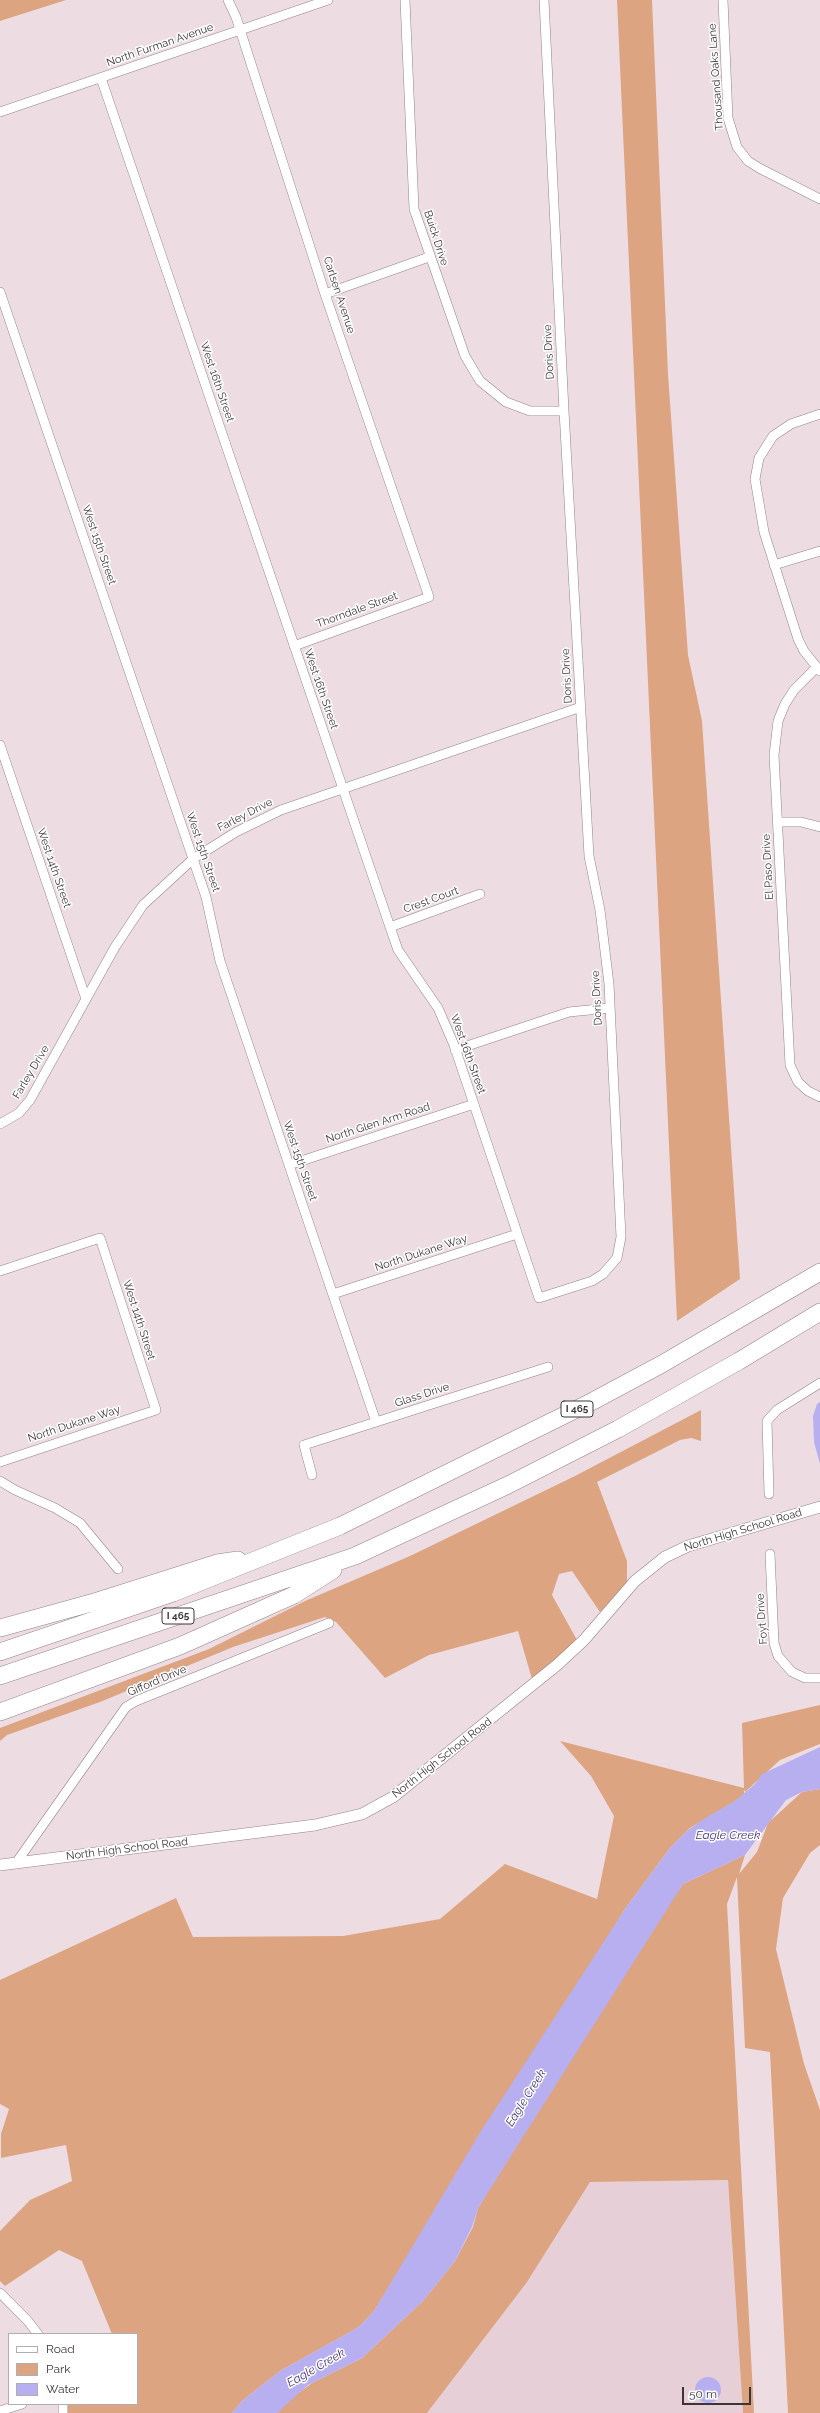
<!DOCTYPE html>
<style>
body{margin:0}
#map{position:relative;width:820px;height:2413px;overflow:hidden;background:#eddde3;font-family:Raleway,sans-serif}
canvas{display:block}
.legend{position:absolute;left:8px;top:2333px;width:130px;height:72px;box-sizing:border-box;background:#fff;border:1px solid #b1aeaf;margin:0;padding:5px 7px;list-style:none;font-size:12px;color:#3c3538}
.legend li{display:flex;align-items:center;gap:8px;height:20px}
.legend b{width:20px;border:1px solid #b1aeaf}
.scale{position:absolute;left:682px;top:2387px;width:69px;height:18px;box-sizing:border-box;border:2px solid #3c3538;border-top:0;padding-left:5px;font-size:12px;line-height:14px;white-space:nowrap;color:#3c3538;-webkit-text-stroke:3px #fff;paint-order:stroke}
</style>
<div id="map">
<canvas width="820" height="2413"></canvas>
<ul class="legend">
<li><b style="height:5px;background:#fff"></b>Road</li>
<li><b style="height:11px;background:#dda481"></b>Park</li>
<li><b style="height:11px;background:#b7afef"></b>Water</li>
</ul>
<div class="scale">50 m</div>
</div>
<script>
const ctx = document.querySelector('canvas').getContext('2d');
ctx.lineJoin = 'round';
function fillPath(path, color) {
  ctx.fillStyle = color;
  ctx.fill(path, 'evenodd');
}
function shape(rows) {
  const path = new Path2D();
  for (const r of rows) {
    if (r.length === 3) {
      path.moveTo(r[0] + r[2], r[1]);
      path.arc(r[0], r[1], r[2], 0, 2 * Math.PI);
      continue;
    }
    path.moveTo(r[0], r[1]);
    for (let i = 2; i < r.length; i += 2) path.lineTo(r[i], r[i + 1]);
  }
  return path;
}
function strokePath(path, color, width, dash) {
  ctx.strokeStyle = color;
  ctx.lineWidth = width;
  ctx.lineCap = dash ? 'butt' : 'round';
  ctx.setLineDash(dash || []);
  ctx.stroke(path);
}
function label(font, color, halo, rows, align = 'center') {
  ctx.font = font + ' Raleway,sans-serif';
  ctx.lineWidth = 3;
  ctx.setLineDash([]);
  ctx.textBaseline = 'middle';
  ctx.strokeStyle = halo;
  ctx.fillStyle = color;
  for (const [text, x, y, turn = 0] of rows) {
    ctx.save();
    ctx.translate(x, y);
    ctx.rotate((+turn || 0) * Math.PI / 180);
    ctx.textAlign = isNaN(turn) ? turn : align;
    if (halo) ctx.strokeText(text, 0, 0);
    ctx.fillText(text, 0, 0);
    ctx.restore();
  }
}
const built = shape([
 [728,2180,743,2413,427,2413,531,2275,590,2182]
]);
const green = shape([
 [0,0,66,0,0,21],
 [617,0,652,0,668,374,688,655,702,721,740,1279,677,1321],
 [701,1410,701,1441,691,1438,680,1440,597,1482,627,1561,627,1583,600,1612,572,1571,559,1574,552,1595,577,1640,532,1679,518,1631,429,1655,385,1678,336,1622,325,1617,233,1647,100,1702,7,1735,0,1741,0,1728,209,1649,305,1601,410,1556,575,1476],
 [820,1705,820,1744,780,1760,745,1792,744,1789,744,1794,735,1801,690,1828,670,1848,625,1909,374,2311,359,2327,280,2371,242,2401,232,2413,66,2413,66,2404,137,2404,137,2334,112,2334,82,2261,59,2250,5,2286,0,2281,0,2231,30,2200,72,2181,66,2145,1,2158,1,2134,9,2109,0,2104,0,1980,176,1898,193,1937,343,1936,440,1919,505,1864,597,1899,614,1816,591,1776,560,1741,744,1788,742,1723],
 [820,1789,820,1845,810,1853,783,1898,776,1949,804,2064,820,2110,820,2413,788,2413,770,2052,745,2048,737,1877,727,1904,754,2413,743,2413,728,2180,590,2182,527,2282,427,2413,277,2413,289,2400,312,2383,362,2358,423,2301,455,2261,473,2227,478,2208,625,1968,683,1884,745,1855,739,1874,757,1852,768,1823,802,1792]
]);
const water = shape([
 [820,1402,820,1464,814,1442,813,1416,817,1404],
 [820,1747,820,1789,802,1792,786,1800,745,1855,683,1884,478,2208,472,2227,455,2261,423,2301,362,2358,308,2385,277,2413,232,2413,242,2401,280,2371,359,2327,374,2311,481,2131,625,1909,670,1848,687,1831,702,1820,735,1801,755,1784,762,1774],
 [708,2390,13]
]);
const minor = shape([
 [228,0,236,17,325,294,429,597,294,646],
 [405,0,414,209,465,356,480,381,506,402,530,411,564,411],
 [723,0,728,118,737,147,748,161,759,168,820,199],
 [101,78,390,927,398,950,438,1008,454,1045,539,1298,592,1281,603,1274,617,1258,621,1237,609,984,600,910,589,856,564,411,544,0],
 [0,112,328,0],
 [0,292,206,897,220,961,376,1422],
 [325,294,429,257],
 [820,414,791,424,773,436,759,458,755,479,764,532,798,639,804,651,820,671],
 [774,565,820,551],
 [817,667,794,690,785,704,778,721,774,755,790,1065,798,1082,808,1091,820,1097],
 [0,745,86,999],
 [777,822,801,822,820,827],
 [390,927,480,894],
 [455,1050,569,1012,609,1008],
 [0,1124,19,1113,30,1100,115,947,143,905,193,859,236,832,281,810,581,707],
 [289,1165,474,1104],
 [0,1271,100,1238,156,1410,0,1462],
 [333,1294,517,1234],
 [312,1475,304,1445,548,1367],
 [0,1481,15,1490,55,1508,80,1523,118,1569],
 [769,1494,767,1421,777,1410,820,1383],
 [770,1554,774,1643,778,1656,792,1672,805,1678,820,1678],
 [16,1863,126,1707,136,1701,329,1623],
 [0,2293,27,2320,38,2334],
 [63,2404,63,2413],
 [0,2411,22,2404]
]);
const tertiary = shape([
 [0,1865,315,1825,362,1814,393,1797,557,1665,584,1640,635,1581,665,1557,688,1546,820,1507]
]);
const motorway = shape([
 [0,1628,91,1603,217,1563,238,1560],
 [0,1652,173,1593,340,1526,593,1401,662,1364,820,1272],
 [0,1676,355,1556,508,1485,618,1429,739,1361,820,1312],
 [0,1712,180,1646,294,1595,333,1570]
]);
const shields = [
 [577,1409,32],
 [178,1616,32]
];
const shieldNames = [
 ["I 465",577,1409],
 ["I 465",178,1616]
];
const streetNames = [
 ["North Furman Avenue",160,45,-19],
 ["Thousand Oaks Lane",716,77,-94],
 ["Buick Drive",436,238,72],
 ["Carlsen Avenue",339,295,72],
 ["Doris Drive",549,352,-93],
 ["West 16th Street",217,382,71],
 ["West 15th Street",99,545,71],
 ["Thorndale Street",357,610,-20],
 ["Doris Drive",567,676,-93],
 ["West 16th Street",321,689,71],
 ["Farley Drive",245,815,-27],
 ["West 15th Street",203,852,71],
 ["El Paso Drive",768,867,-93],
 ["West 14th Street",54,868,71],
 ["Crest Court",431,900,-20],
 ["Doris Drive",597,998,-93],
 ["West 16th Street",468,1054,70],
 ["Farley Drive",31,1072,-59],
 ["North Glen Arm Road",378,1123,-18],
 ["West 15th Street",300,1161,71],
 ["North Dukane Way",421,1253,-18],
 ["West 14th Street",139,1320,72],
 ["Glass Drive",422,1395,-18],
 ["North Dukane Way",74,1424,-18],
 ["North High School Road",743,1530,-17],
 ["Foyt Drive",762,1619,-94],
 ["Gifford Drive",157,1681,-23],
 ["North High School Road",442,1758,-38],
 ["North High School Road",127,1849,-7]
];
const waterNames = [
 ["Eagle Creek",728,1835],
 ["Eagle Creek",526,2098,-58],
 ["Eagle Creek",316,2368,-30]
];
fillPath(built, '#e7cfd8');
fillPath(green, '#dda481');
fillPath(water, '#b7afef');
strokePath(minor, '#928389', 10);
strokePath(tertiary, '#928389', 12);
strokePath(motorway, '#928389', 18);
strokePath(minor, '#fff', 9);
strokePath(tertiary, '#fff', 11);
strokePath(motorway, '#fff', 17);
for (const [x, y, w] of shields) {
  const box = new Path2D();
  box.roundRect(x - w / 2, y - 8, w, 16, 3);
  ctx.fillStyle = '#fff';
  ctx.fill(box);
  strokePath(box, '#3c3538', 1);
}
label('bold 10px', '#3c3538', null, shieldNames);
label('11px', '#3c3538', '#fff', streetNames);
label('italic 12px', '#43317b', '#fff', waterNames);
</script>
